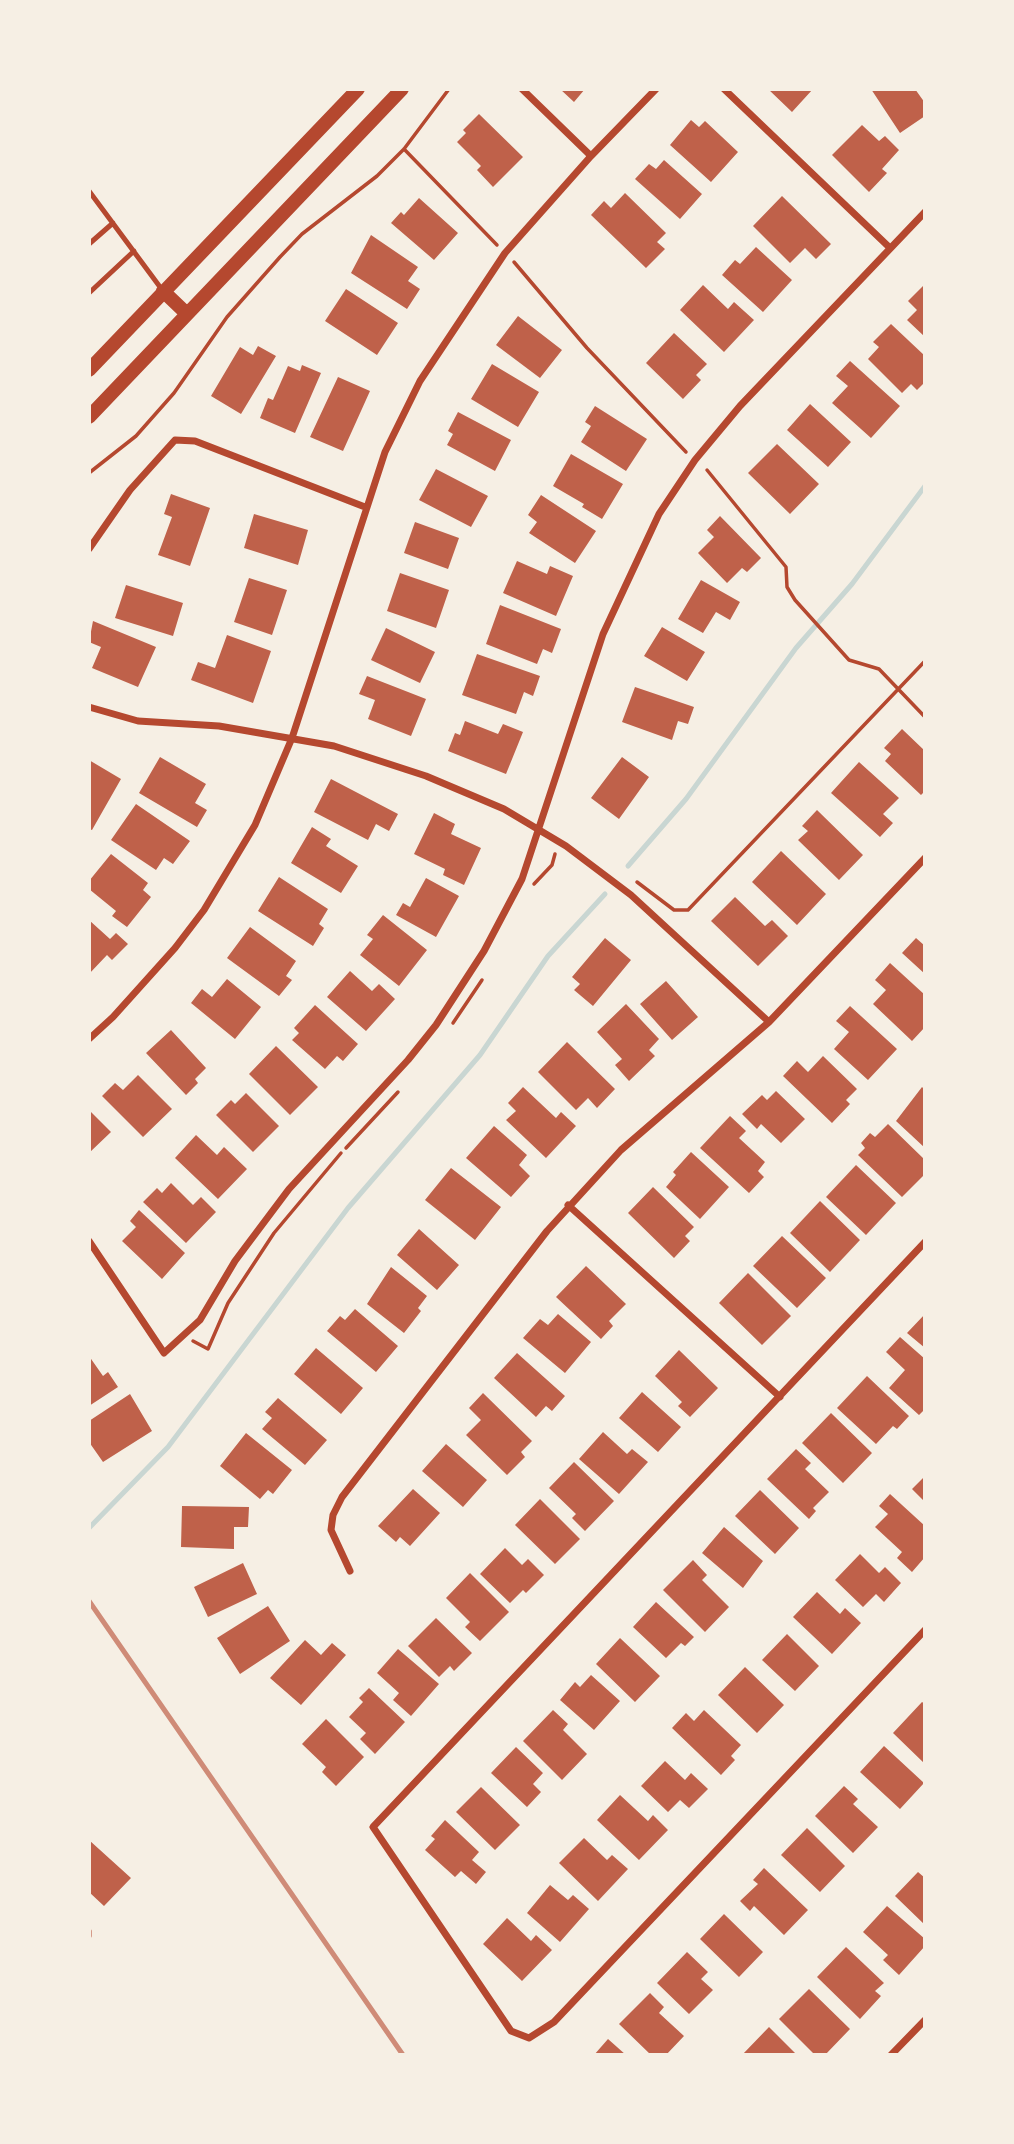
<!DOCTYPE html>
<style>
body{margin:0}
#map{position:relative;width:1014px;height:2144px;overflow:hidden;background:#f6efe4;font-family:"Varela Round",sans-serif}
canvas{display:block}
.frame{position:absolute;inset:0;border:91px solid #f6efe4;pointer-events:none}
</style>
<div id="map">
<canvas width="1014" height="2144"></canvas>
<div class="frame"></div>
</div>
<script>
const ctx = document.querySelector('canvas').getContext('2d');
ctx.lineJoin = 'round';
function shape(rows) {
  const path = new Path2D();
  for (const r of rows) {
    path.moveTo(r[0], r[1]);
    for (let i = 2; i < r.length; i += 2) path.lineTo(r[i], r[i + 1]);
  }
  return path;
}
function strokePath(path, color, width, dash) {
  ctx.strokeStyle = color;
  ctx.lineWidth = width;
  ctx.lineCap = dash ? 'butt' : 'round';
  ctx.setLineDash(dash || []);
  ctx.stroke(path);
}
function fillPath(path, color) {
  ctx.fillStyle = color;
  ctx.fill(path, 'evenodd');
}
const stream = shape([
 [628,866,686,799,796,648,852,584,925,486],
 [89,1528,168,1447,348,1208,480,1055,548,956,605,894]
]);
const building = shape([
 [560,89,585,89,574,102],
 [768,89,813,89,792,112],
 [871,89,915,89,925,103,925,116,900,133],
 [479,114,523,157,493,187,477,170,481,166,457,142,466,133,463,130],
 [691,120,699,127,705,121,738,152,711,182,670,145],
 [862,125,879,141,885,136,899,150,882,169,887,173,869,192,832,155],
 [664,160,702,194,680,219,635,179,649,164,656,169],
 [625,193,666,233,657,242,665,249,646,268,591,215,604,201,611,208],
 [782,196,831,244,816,259,805,248,790,263,753,226],
 [419,198,458,233,434,260,391,223,401,212,404,215],
 [371,235,418,267,408,281,420,289,407,309,351,273],
 [756,247,792,280,763,312,722,275,735,260,740,264],
 [925,284,925,337,907,320,917,310,908,301],
 [703,285,728,309,734,302,754,320,724,352,680,310],
 [346,289,398,323,377,355,325,321],
 [518,316,562,350,540,378,496,345],
 [891,324,925,356,925,382,917,390,911,384,902,393,868,359,879,347,873,342],
 [674,333,707,364,696,375,701,380,683,399,646,363],
 [258,346,276,356,241,414,211,396,240,347,253,355],
 [850,361,900,406,871,438,832,403,848,386,836,376],
 [492,364,539,392,518,427,471,399],
 [302,365,321,373,295,433,260,418,268,398,273,400,288,366,300,371],
 [338,377,370,391,343,451,310,437],
 [810,404,851,442,828,467,787,430],
 [595,406,647,439,626,471,581,442,591,426,585,422],
 [458,412,511,440,495,471,447,445,453,434,448,431],
 [777,444,819,484,790,514,748,473],
 [571,454,623,484,602,519,582,507,584,504,553,486],
 [436,469,488,496,471,527,419,500],
 [171,494,210,508,190,566,158,555,172,517,164,514],
 [541,495,596,531,575,563,529,533,537,522,528,515],
 [254,514,308,530,298,565,244,548],
 [720,516,761,558,747,572,742,568,727,583,698,553,714,537,707,530],
 [415,522,459,538,448,569,404,553],
 [517,561,547,574,550,566,573,576,556,616,503,593],
 [400,573,449,590,436,628,387,611],
 [249,578,287,590,272,635,234,622],
 [701,580,740,602,730,620,716,612,703,633,678,619],
 [126,585,183,603,173,636,115,618],
 [500,605,561,629,552,653,543,649,537,664,486,644],
 [93,621,156,647,138,687,92,668,101,647,89,642],
 [662,627,705,652,687,681,644,656],
 [386,628,435,652,420,683,371,660],
 [227,635,271,651,253,703,191,680,198,662,215,668],
 [477,654,540,676,533,696,524,692,516,714,462,695],
 [367,676,426,699,411,736,368,719,375,700,359,694],
 [635,687,694,707,688,724,678,721,672,740,622,722],
 [465,721,498,734,503,724,523,732,506,774,448,751,455,733,460,735],
 [902,729,925,751,925,791,921,795,885,761,891,754,884,748],
 [160,757,206,784,195,803,207,810,197,827,139,793],
 [622,757,649,777,619,819,591,798],
 [89,760,121,779,92,830,89,829],
 [859,762,899,798,883,814,893,823,880,837,831,793],
 [331,779,398,814,389,831,376,824,368,840,314,812],
 [136,804,190,841,173,864,164,858,156,870,111,840],
 [817,810,863,855,839,880,798,840,808,831,802,826],
 [434,813,455,824,451,834,481,848,464,885,443,875,445,869,414,854],
 [312,827,331,839,326,846,358,866,341,893,291,863],
 [781,851,826,894,797,925,752,882],
 [111,854,148,883,143,890,151,897,127,927,112,916,116,911,89,889,89,881],
 [279,877,328,909,319,924,324,928,313,946,258,911],
 [426,878,459,896,436,937,396,915,403,903,410,907],
 [735,897,765,926,772,920,788,936,758,966,711,921],
 [383,915,427,950,399,986,360,955,373,939,367,935],
 [89,920,110,939,116,933,128,944,112,960,107,955,89,974],
 [250,927,296,961,286,976,292,980,279,996,227,958],
 [605,938,631,960,593,1006,574,990,580,984,572,977],
 [916,938,925,946,925,974,902,953],
 [890,963,925,995,925,1027,912,1041,873,1004,886,990,875,980],
 [350,971,372,991,379,984,395,999,366,1031,327,997],
 [227,979,261,1007,235,1039,191,1003,202,989,212,997],
 [666,981,698,1017,672,1040,640,1004],
 [626,1004,659,1039,649,1050,655,1056,629,1081,615,1065,622,1059,597,1032],
 [315,1005,358,1044,343,1061,337,1056,325,1069,292,1040,299,1033,294,1028],
 [850,1006,897,1049,868,1080,834,1049,849,1032,836,1021],
 [171,1030,206,1068,195,1079,198,1083,186,1095,146,1053],
 [567,1042,615,1089,597,1108,588,1098,576,1110,538,1072],
 [276,1046,318,1087,290,1115,249,1074],
 [823,1056,857,1089,846,1100,850,1104,832,1123,783,1076,797,1061,808,1072],
 [138,1075,172,1109,143,1137,102,1096,115,1083,123,1090],
 [523,1087,556,1118,561,1112,576,1126,546,1158,506,1120,516,1111,508,1103],
 [922,1087,925,1090,925,1148,896,1121],
 [776,1091,805,1119,781,1143,761,1124,757,1129,742,1114,762,1095,767,1100],
 [246,1093,279,1126,253,1152,216,1115,231,1100,235,1104],
 [89,1110,111,1132,89,1153],
 [730,1116,746,1131,739,1138,765,1162,758,1171,764,1177,749,1193,700,1148],
 [888,1124,925,1160,925,1174,902,1197,858,1155,865,1148,861,1143,870,1133,875,1137],
 [494,1126,527,1155,519,1165,530,1176,511,1197,466,1158],
 [196,1135,217,1155,224,1147,247,1169,218,1199,175,1158],
 [691,1152,729,1187,700,1219,666,1187,676,1175,673,1172],
 [856,1165,896,1203,866,1235,826,1197],
 [451,1168,501,1207,475,1240,425,1200],
 [171,1183,193,1205,201,1197,216,1212,186,1243,143,1202,157,1188,162,1193],
 [653,1187,694,1227,685,1236,690,1241,674,1258,628,1213],
 [820,1201,860,1240,830,1272,790,1233],
 [139,1210,185,1253,162,1279,122,1241,136,1227,130,1221],
 [419,1229,459,1265,437,1290,397,1255],
 [782,1236,826,1278,797,1308,753,1266],
 [586,1266,626,1304,609,1321,613,1326,601,1339,556,1297],
 [391,1267,427,1296,418,1308,421,1311,404,1333,367,1304],
 [748,1273,791,1316,762,1345,719,1303],
 [355,1309,398,1346,376,1372,327,1331,340,1316,345,1320],
 [558,1314,591,1342,565,1373,523,1338,540,1319,548,1325],
 [925,1314,925,1348,907,1333],
 [900,1337,925,1359,925,1409,919,1415,889,1388,905,1370,886,1352],
 [316,1348,363,1388,341,1414,294,1374],
 [679,1350,718,1388,690,1417,678,1406,682,1402,655,1376],
 [517,1353,565,1396,552,1411,546,1406,536,1417,494,1378],
 [89,1356,103,1376,108,1372,118,1387,89,1406],
 [867,1376,909,1416,897,1429,893,1426,876,1444,837,1408],
 [642,1392,681,1427,658,1452,619,1418],
 [483,1393,532,1441,521,1452,525,1457,507,1475,466,1435,481,1420,469,1408],
 [130,1394,152,1431,103,1462,89,1442,89,1421],
 [278,1398,327,1440,305,1465,262,1429,272,1418,265,1412],
 [831,1413,872,1453,843,1483,802,1443],
 [603,1432,627,1454,632,1449,648,1462,619,1494,579,1459],
 [246,1433,292,1470,273,1494,268,1490,260,1499,220,1466],
 [446,1444,487,1480,463,1507,422,1471],
 [796,1449,811,1463,805,1469,829,1492,813,1508,816,1511,809,1519,767,1479],
 [574,1462,614,1501,585,1531,572,1518,576,1514,549,1488],
 [925,1476,925,1502,912,1489],
 [413,1489,440,1513,410,1546,400,1537,396,1542,378,1526],
 [760,1490,799,1528,775,1554,735,1516],
 [890,1494,925,1526,925,1557,912,1572,897,1558,902,1552,875,1527,888,1514,879,1506],
 [540,1499,580,1539,555,1564,515,1525],
 [182,1506,249,1507,248,1527,234,1527,234,1549,181,1547],
 [724,1527,763,1561,743,1588,702,1553],
 [505,1548,522,1565,528,1559,544,1575,526,1593,523,1590,510,1603,480,1574],
 [860,1554,879,1573,885,1567,901,1583,884,1602,876,1594,863,1607,835,1580],
 [693,1560,707,1575,702,1580,729,1607,705,1632,663,1590],
 [243,1563,257,1594,208,1617,194,1587],
 [470,1573,509,1612,480,1641,465,1627,470,1622,446,1598],
 [817,1592,840,1614,845,1608,861,1623,832,1654,793,1617],
 [656,1602,694,1637,685,1646,681,1643,666,1658,633,1627],
 [268,1606,290,1641,240,1674,217,1638],
 [436,1618,472,1653,454,1671,450,1666,439,1677,408,1646],
 [787,1634,819,1666,795,1691,762,1660],
 [620,1638,660,1676,635,1702,596,1664],
 [305,1640,321,1655,332,1643,346,1655,301,1705,270,1678],
 [398,1649,439,1684,411,1716,393,1700,399,1693,377,1673],
 [745,1667,784,1705,757,1733,718,1695],
 [591,1675,620,1701,594,1730,560,1700,575,1682,580,1687],
 [369,1688,405,1722,375,1754,360,1739,366,1733,349,1717,363,1702,359,1698],
 [922,1702,925,1704,925,1764,893,1733],
 [553,1710,568,1724,563,1730,587,1754,562,1780,523,1741],
 [704,1710,741,1745,731,1756,735,1760,721,1775,672,1728,686,1713,694,1721],
 [326,1719,364,1757,336,1786,322,1772,326,1767,302,1744],
 [884,1746,924,1783,900,1809,860,1772],
 [516,1747,543,1773,533,1784,541,1792,527,1807,491,1773],
 [665,1761,685,1780,691,1773,708,1789,689,1808,680,1800,668,1812,641,1786],
 [844,1786,858,1799,853,1804,878,1827,853,1853,815,1816],
 [481,1787,520,1825,495,1850,456,1812],
 [620,1795,648,1821,653,1815,668,1830,639,1860,597,1820],
 [445,1820,479,1852,472,1860,486,1872,476,1884,461,1871,455,1877,425,1850,435,1839,431,1836],
 [807,1828,845,1866,820,1892,781,1855],
 [584,1838,607,1860,612,1855,628,1869,598,1901,559,1863],
 [89,1840,131,1878,104,1906,89,1892],
 [764,1868,808,1910,784,1935,754,1906,750,1911,740,1901,758,1884,753,1880],
 [918,1872,925,1878,925,1925,895,1896],
 [550,1885,568,1900,573,1895,589,1909,560,1942,527,1913],
 [887,1906,925,1939,925,1946,899,1975,883,1960,888,1955,863,1932],
 [724,1914,763,1952,739,1977,700,1939],
 [507,1918,531,1941,536,1935,552,1950,522,1981,483,1944],
 [846,1947,884,1983,875,1991,881,1996,860,2019,817,1977],
 [687,1952,708,1972,701,1979,713,1990,689,2014,657,1983],
 [809,1989,850,2029,825,2055,815,2055,779,2019],
 [650,1993,664,2007,659,2013,684,2036,666,2055,651,2055,619,2024],
 [769,2027,797,2055,742,2055],
 [608,2039,626,2055,594,2055]
]);
const path = shape([
 [404,149,497,245],
 [514,262,587,348,686,452],
 [707,470,786,567,787,587,795,600,849,660,879,669,925,717],
 [89,473,136,436,174,393,227,317,280,257,302,234,377,176,404,149,449,89],
 [637,882,674,910,688,910,925,661],
 [534,884,552,865,555,854],
 [453,1023,482,980],
 [346,1148,398,1092],
 [193,1341,208,1349,228,1303,274,1233,341,1153]
]);
const service = shape([
 [89,191,163,291],
 [89,244,113,223],
 [89,293,134,251],
 [89,1931,89,1936]
]);
const minor = shape([
 [522,89,591,156],
 [724,89,889,247],
 [89,549,130,490,175,440,195,441,365,507],
 [89,707,138,721,219,726,334,746,426,776,504,809,566,846,631,895,769,1022],
 [89,1039,113,1017,175,948,204,910,255,825,292,738,385,452,420,381,505,253,591,156,656,89],
 [568,1205,780,1397],
 [89,1241,164,1353,200,1320,235,1261,289,1189,408,1060,436,1025,484,951,522,879,603,634,659,514,695,460,740,406,925,212],
 [925,1242,373,1827,511,2031,529,2038,554,2022,925,1630],
 [350,1571,331,1530,333,1515,342,1497,547,1231,621,1150,769,1022,925,858],
 [891,2055,925,2020]
]);
const secondary = shape([
 [163,291,186,313],
 [89,370,358,89],
 [89,417,402,89]
]);
const rail = shape([
 [89,1601,403,2055]
]);
strokePath(stream, '#c9d6d2', 5);
fillPath(building, '#bf614a');
strokePath(path, '#b5482f', 3.5);
strokePath(service, '#b5482f', 5);
strokePath(minor, '#b5482f', 7);
strokePath(secondary, '#b5482f', 14);
strokePath(rail, '#cf8b77', 5);
</script>
